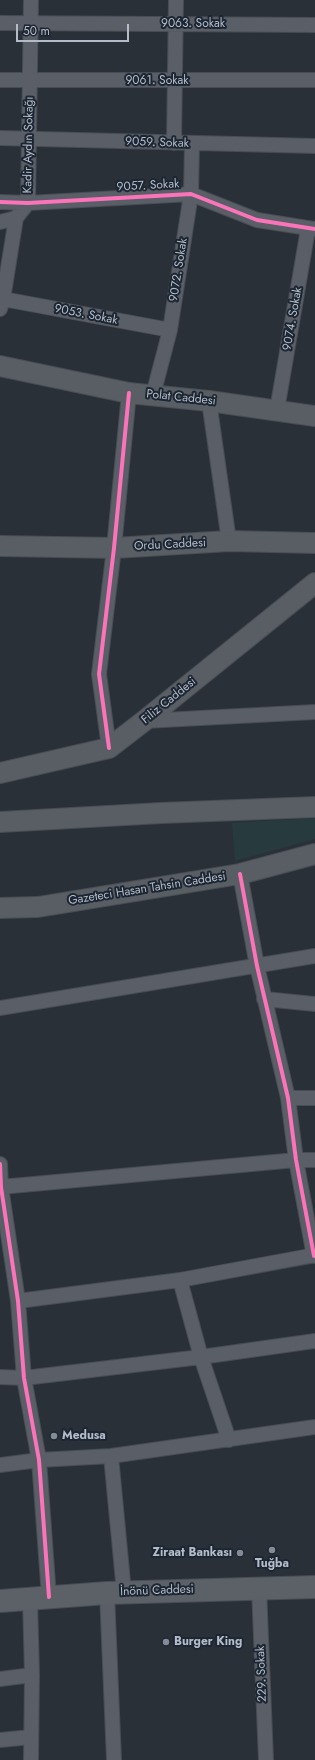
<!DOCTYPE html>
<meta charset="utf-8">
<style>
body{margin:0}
#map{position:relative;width:315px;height:1760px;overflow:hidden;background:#2a3038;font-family:Jost,sans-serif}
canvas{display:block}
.scale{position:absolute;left:16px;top:24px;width:113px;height:18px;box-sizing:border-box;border:2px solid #b4bcc9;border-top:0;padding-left:5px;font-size:12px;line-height:14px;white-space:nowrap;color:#b4bcc9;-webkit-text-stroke:3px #1d2633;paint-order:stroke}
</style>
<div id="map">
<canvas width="315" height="1760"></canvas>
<div class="scale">50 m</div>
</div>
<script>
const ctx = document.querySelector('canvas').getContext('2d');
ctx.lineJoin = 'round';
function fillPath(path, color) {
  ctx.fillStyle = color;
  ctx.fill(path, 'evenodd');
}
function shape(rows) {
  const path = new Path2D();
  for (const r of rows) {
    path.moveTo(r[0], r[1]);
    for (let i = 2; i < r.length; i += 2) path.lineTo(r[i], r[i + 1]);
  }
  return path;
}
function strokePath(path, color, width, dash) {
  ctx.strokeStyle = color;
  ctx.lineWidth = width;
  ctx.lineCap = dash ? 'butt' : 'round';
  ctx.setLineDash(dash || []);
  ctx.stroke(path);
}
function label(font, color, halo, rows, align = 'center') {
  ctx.font = font + ' Jost,sans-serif';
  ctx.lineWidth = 4;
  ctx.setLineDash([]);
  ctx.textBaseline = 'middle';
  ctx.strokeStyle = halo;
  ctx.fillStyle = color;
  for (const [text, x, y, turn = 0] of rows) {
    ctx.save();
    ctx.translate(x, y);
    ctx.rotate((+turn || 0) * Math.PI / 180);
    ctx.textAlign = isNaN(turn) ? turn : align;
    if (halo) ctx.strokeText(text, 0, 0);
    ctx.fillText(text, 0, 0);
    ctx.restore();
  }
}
const green = shape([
 [315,818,315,839,235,861,232,823]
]);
const street = shape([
 [0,23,315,25],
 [0,80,315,80],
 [0,138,315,146],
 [174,143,176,0],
 [0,202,28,203,191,194,257,220,315,229],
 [0,222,16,218],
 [3,299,170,330],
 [0,309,3,299,16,218,28,203,31,0],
 [153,395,170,330,191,194,192,144],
 [209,401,229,541],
 [277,410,308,229],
 [144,721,315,712],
 [109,748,99,674,114,548,129,393],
 [240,874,257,966,288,1098,296,1160,314,1256],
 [264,999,315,1004],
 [0,1008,315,956],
 [288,1098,315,1098],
 [0,1164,1,1187,18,1301,24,1378,39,1460,49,1597],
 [0,1187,296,1160,315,1160],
 [180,1280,201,1357,229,1440],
 [18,1301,180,1280,315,1255],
 [0,1377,24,1378,201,1357,315,1341],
 [111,1456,124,1592],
 [0,1465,39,1460,111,1456,315,1427],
 [259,1588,266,1760],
 [107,1593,114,1760],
 [30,1599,32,1675,31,1760],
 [0,1679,32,1675],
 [0,1740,31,1737]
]);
const secondary = shape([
 [0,366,129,393,209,401,315,416],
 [0,546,114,548,229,541,315,543],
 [0,773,109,748,144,721,315,583],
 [0,822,161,813,315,807],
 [0,908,38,907,240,874,315,854]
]);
const primary = shape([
 [0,1601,107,1593,315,1587]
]);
const cycleway = shape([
 [0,202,28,203,191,194,257,220,315,229],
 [109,748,99,674,114,548,129,393],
 [240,874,257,966,288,1098,296,1160,314,1256],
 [0,1164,1,1187,18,1301,24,1378,39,1460,49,1597]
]);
const markers = [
 [54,1436,4,"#848b96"],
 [272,1550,4,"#848b96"],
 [240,1553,4,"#848b96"],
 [166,1642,4,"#848b96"]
];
const streetNames = [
 ["9063. Sokak",193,24],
 ["9061. Sokak",157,81],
 ["9059. Sokak",157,143,2],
 ["Kadir Aydın Sokağı",29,145,-89],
 ["9057. Sokak",148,186,-3],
 ["9072. Sokak",179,270,-81],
 ["9053. Sokak",86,315,11],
 ["9074. Sokak",293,319,-80],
 ["Polat Caddesi",181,398,6],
 ["Ordu Caddesi",170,545,-3],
 ["Filiz Caddesi",169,701,-39],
 ["Gazeteci Hasan Tahsin Caddesi",147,889,-9],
 ["İnönü Caddesi",157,1591,-2],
 ["229. Sokak",262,1674,-92]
];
const poiNames = [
 ["Medusa",62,1436],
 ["Ziraat Bankası",232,1553,"right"],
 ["Tuğba",272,1564,"center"],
 ["Burger King",174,1642]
];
fillPath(green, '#273a3e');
strokePath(street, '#484c53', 16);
strokePath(secondary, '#484c53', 22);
strokePath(primary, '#484c55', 24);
strokePath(street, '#5a5e66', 14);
strokePath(secondary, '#595d64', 20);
strokePath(primary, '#5c6168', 22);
strokePath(cycleway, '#fb73b8', 4);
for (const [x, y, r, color] of markers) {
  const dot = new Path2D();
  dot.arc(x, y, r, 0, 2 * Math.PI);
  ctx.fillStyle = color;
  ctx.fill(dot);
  strokePath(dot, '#1d2633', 1.5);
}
label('12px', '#b4bcc9', '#1d2633', streetNames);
label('bold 12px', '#b4bcc9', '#1d2633', poiNames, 'left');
</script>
